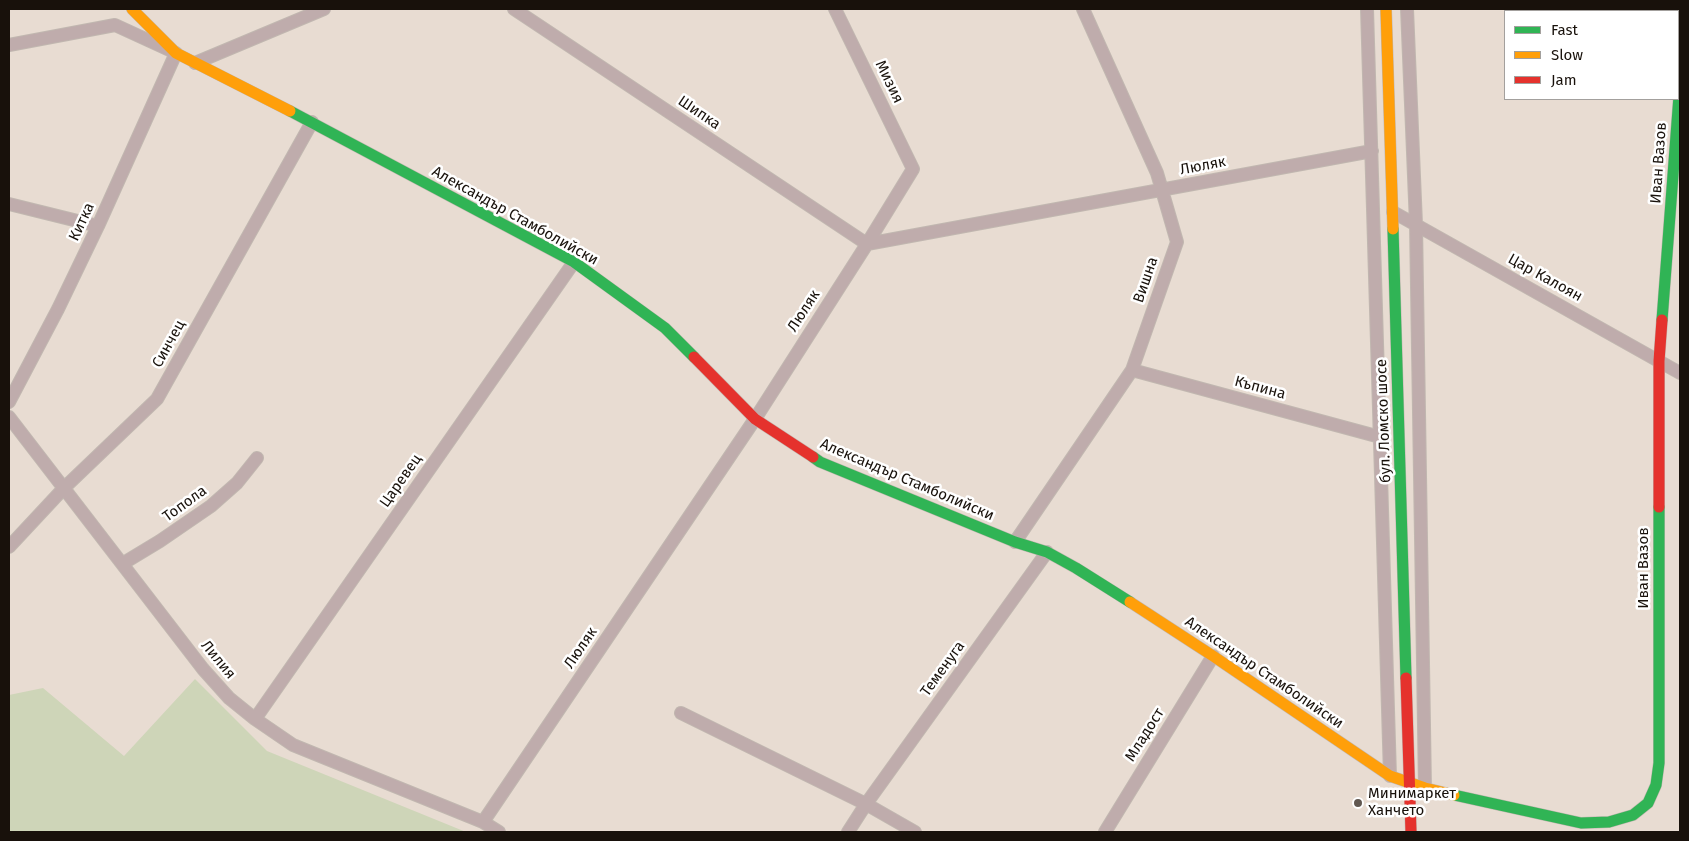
<!DOCTYPE html>
<meta charset="utf-8">
<style>
body{margin:0}
#map{position:relative;width:1689px;height:841px;overflow:hidden;background:#e8dcd2;font-family:"Fira Sans",sans-serif}
canvas{display:block}
.frame{position:absolute;inset:0;border:10px solid #18110b;pointer-events:none}
.legend{position:absolute;left:1504px;top:10px;width:175px;height:90px;box-sizing:border-box;background:#fff;border:1px solid #a3a09d;margin:0;padding:6px 9px;list-style:none;font-size:15px;color:#18110b}
.legend li{display:flex;align-items:center;gap:10px;height:25px}
.legend b{width:25px;border:1px solid #a3a09d}
</style>
<div id="map">
<canvas width="1689" height="841"></canvas>
<div class="frame"></div>
<ul class="legend">
<li><b style="height:6px;background:#30b455"></b>Fast</li>
<li><b style="height:6px;background:#ff9f0a"></b>Slow</li>
<li><b style="height:6px;background:#e5322d"></b>Jam</li>
</ul>
</div>
<script>
const ctx = document.querySelector('canvas').getContext('2d');
ctx.lineJoin = 'round';
function fillPath(path, color) {
  ctx.fillStyle = color;
  ctx.fill(path, 'evenodd');
}
function shape(rows) {
  const path = new Path2D();
  for (const r of rows) {
    path.moveTo(r[0], r[1]);
    for (let i = 2; i < r.length; i += 2) path.lineTo(r[i], r[i + 1]);
  }
  return path;
}
function strokePath(path, color, width, dash) {
  ctx.strokeStyle = color;
  ctx.lineWidth = width;
  ctx.lineCap = dash ? 'butt' : 'round';
  ctx.setLineDash(dash || []);
  ctx.stroke(path);
}
function label(font, color, halo, rows, align = 'center') {
  ctx.font = font + ' "Fira Sans",sans-serif';
  ctx.lineWidth = 5;
  ctx.setLineDash([]);
  ctx.textBaseline = 'middle';
  ctx.strokeStyle = halo;
  ctx.fillStyle = color;
  for (const [text, x, y, turn = 0] of rows) {
    ctx.save();
    ctx.translate(x, y);
    ctx.rotate((+turn || 0) * Math.PI / 180);
    ctx.textAlign = isNaN(turn) ? turn : align;
    if (halo) ctx.strokeText(text, 0, 0);
    ctx.fillText(text, 0, 0);
    ctx.restore();
  }
}
const green = shape([
 [195,679,267,751,466,832,9,832,9,695,43,688,124,756]
]);
const street = shape([
 [514,9,867,244,913,169,835,9],
 [1367,9,1390,776],
 [1407,9,1416,224,1425,788],
 [9,45,115,25,176,53,98,226,58,309,9,402],
 [195,63,324,9],
 [9,204,98,226],
 [1393,212,1680,373],
 [1132,370,1380,437],
 [9,417,203,669,229,698,255,719,293,745,483,822,499,832],
 [1015,542,1132,370,1177,242,1157,173,1083,9],
 [9,547,64,488,157,399,312,122],
 [122,564,160,541,211,506,237,483,257,458],
 [681,713,866,804,915,832],
 [255,719,574,262],
 [483,822,755,419,867,244,1372,151],
 [848,832,866,804,1047,552],
 [1105,832,1213,656]
]);
const fast = shape([
 [290,111,574,262,665,328,694,357],
 [1393,229,1406,678],
 [1662,320,1680,83],
 [813,457,820,462,1015,542,1047,552,1076,568,1130,602],
 [1454,795,1581,823,1609,822,1633,815,1648,803,1656,785,1659,763,1659,507]
]);
const slow = shape([
 [132,9,176,53,290,111],
 [1386,9,1393,229],
 [1130,602,1213,656,1390,776,1425,788,1454,795]
]);
const jam = shape([
 [694,357,755,419,813,457],
 [1659,507,1659,361,1662,320],
 [1406,678,1411,832]
]);
const markers = [
 [1358,803,5,"#615851"]
];
const streetNames = [
 ["Мизия",889,82,64],
 ["Шипка",699,113,34],
 ["Иван Вазов",1659,163,-86],
 ["Люляк",1203,166,-11],
 ["Александър Стамболийски",515,216,29],
 ["Китка",82,222,-65],
 ["Цар Калоян",1545,278,29],
 ["Вишна",1146,280,-71],
 ["Люляк",804,311,-57],
 ["Синчец",169,344,-61],
 ["Къпина",1260,388,15],
 ["бул. Ломско шосе",1384,421,-92],
 ["Александър Стамболийски",907,480,23],
 ["Царевец",401,481,-55],
 ["Топола",185,504,-36],
 ["Иван Вазов",1644,568,-90],
 ["Люляк",581,648,-56],
 ["Лилия",218,660,50],
 ["Теменуга",943,669,-54],
 ["Александър Стамболийски",1264,673,34],
 ["Младост",1145,735,-58]
];
const poiNames = [
 ["Минимаркет",1368,794],
 ["Ханчето",1368,811]
];
fillPath(green, '#ced5b8');
strokePath(street, '#c1b7b0', 14);
strokePath(fast, '#c1b7b0', 12);
strokePath(slow, '#c1b7b0', 12);
strokePath(jam, '#c1b7b0', 12);
strokePath(street, '#bfacac', 12);
strokePath(fast, '#30b455', 11);
strokePath(slow, '#ff9f0a', 11);
strokePath(jam, '#e5322d', 11);
for (const [x, y, r, color] of markers) {
  const dot = new Path2D();
  dot.arc(x, y, r, 0, 2 * Math.PI);
  ctx.fillStyle = color;
  ctx.fill(dot);
  strokePath(dot, '#fff', 2);
}
label('15px', '#18110b', '#fff', streetNames);
label('15px', '#18110b', '#fff', poiNames, 'left');
</script>
